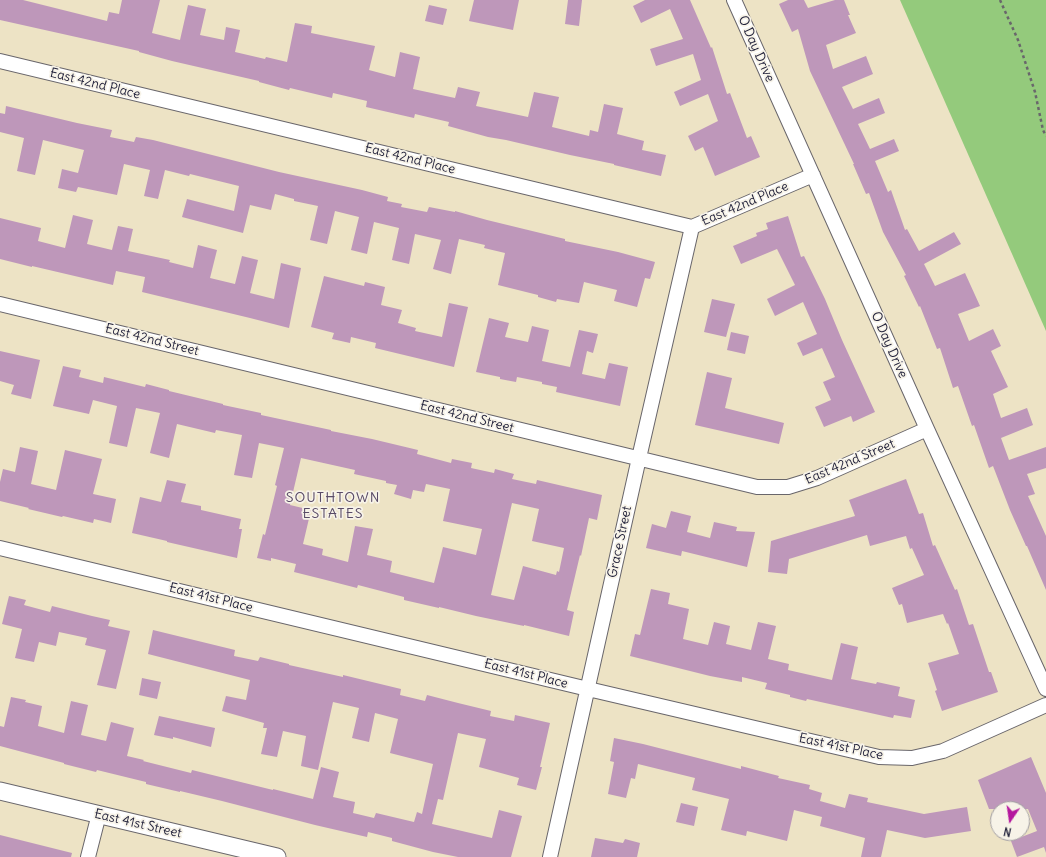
<!DOCTYPE html>
<style>
body{margin:0}
#map{position:relative;width:1046px;height:857px;overflow:hidden;background:#ede3c5;font-family:Delius,sans-serif}
canvas{display:block}
.north{position:absolute;left:990px;top:801px;width:40px;height:40px;box-sizing:border-box;background:#f7f3e8;border:1px solid #a29fa3;border-radius:50%;rotate:193deg;font-size:11px;font-weight:700;line-height:16px;text-align:center;color:#22223b}
.north::after{content:'';display:block;margin:auto;width:14px;height:18px;background:#b5179e;clip-path:polygon(50% 0,100% 100%,50% 72%,0 100%)}
</style>
<div id="map">
<canvas width="1046" height="857"></canvas>
<div class="north">N</div>
</div>
<script>
const ctx = document.querySelector('canvas').getContext('2d');
ctx.lineJoin = 'round';
function fillPath(path, color) {
  ctx.fillStyle = color;
  ctx.fill(path, 'evenodd');
}
function shape(rows) {
  const path = new Path2D();
  for (const r of rows) {
    path.moveTo(r[0], r[1]);
    for (let i = 2; i < r.length; i += 2) path.lineTo(r[i], r[i + 1]);
  }
  return path;
}
function strokePath(path, color, width, dash) {
  ctx.strokeStyle = color;
  ctx.lineWidth = width;
  ctx.lineCap = dash ? 'butt' : 'round';
  ctx.setLineDash(dash || []);
  ctx.stroke(path);
}
function label(font, color, halo, rows, align = 'center') {
  ctx.font = font + ' Delius,sans-serif';
  ctx.lineWidth = 3.5;
  ctx.setLineDash([]);
  ctx.textBaseline = 'middle';
  ctx.strokeStyle = halo;
  ctx.fillStyle = color;
  for (const [text, x, y, turn = 0] of rows) {
    ctx.save();
    ctx.translate(x, y);
    ctx.rotate((+turn || 0) * Math.PI / 180);
    ctx.textAlign = isNaN(turn) ? turn : align;
    if (halo) ctx.strokeText(text, 0, 0);
    ctx.fillText(text, 0, 0);
    ctx.restore();
  }
}
const green = shape([
 [900,0,1046,0,1046,331]
]);
const building = shape([
 [0,0,23,0,107,21,109,12,119,14,122,0,160,0,152,33,180,40,188,5,206,9,200,35,224,40,226,27,240,30,235,52,265,59,266,57,287,62,295,23,312,26,311,33,375,46,369,70,395,77,400,52,420,57,413,89,455,98,458,87,480,92,476,106,528,117,534,92,559,97,552,127,589,136,590,130,598,132,604,104,623,108,617,134,644,141,642,150,666,155,661,176,614,165,614,164,570,155,506,140,488,137,448,126,449,122,436,119,415,114,414,118,366,107,367,101,333,93,332,98,290,88,289,90,259,82,259,81,172,61,139,52,139,51,0,20],
 [474,0,519,0,513,30,469,21],
 [568,0,582,0,579,26,565,24],
 [645,0,690,0,711,48,712,47,727,94,730,93,747,138,751,136,760,157,715,176,703,147,695,151,688,136,718,121,708,94,680,106,674,92,701,80,693,54,656,66,650,49,683,39,670,9,641,23,633,6],
 [788,0,804,0,808,8,835,0,844,0,850,15,848,15,856,33,826,45,833,69,866,56,873,74,842,87,853,109,879,98,885,113,858,124,870,149,894,139,899,151,875,161,888,192,891,190,905,230,907,229,919,251,954,232,961,244,924,264,935,286,965,273,980,306,958,314,969,341,993,329,1001,346,991,351,1008,387,993,394,1001,418,1027,408,1033,425,1001,438,1009,460,1046,447,1046,468,1027,474,1035,494,1028,496,1046,536,1046,590,1027,546,1026,546,1010,510,993,466,989,468,974,425,972,426,958,386,953,388,940,348,937,349,920,306,919,307,904,276,906,275,883,232,869,193,866,194,853,164,854,164,810,71,798,29,792,32,779,4],
 [429,5,447,9,443,25,425,21],
 [6,106,77,123,112,130,110,137,134,142,136,137,153,140,279,172,362,190,388,197,387,201,402,204,401,207,427,212,429,207,455,212,455,211,487,220,565,239,565,241,618,252,655,262,650,279,645,278,637,307,614,301,617,290,584,282,579,303,557,299,556,302,538,297,538,295,498,285,505,253,484,248,485,245,459,239,451,274,433,269,441,240,415,234,409,264,392,260,399,228,374,222,367,254,351,250,359,217,335,211,327,244,310,240,318,206,294,201,294,199,275,194,271,210,250,205,243,233,182,217,187,199,234,211,239,186,190,174,189,176,165,170,158,199,144,196,150,170,124,164,117,195,78,187,76,192,58,188,62,169,78,173,84,150,43,140,35,175,17,171,24,138,0,132,0,113,5,114],
 [73,215,93,220,87,244,112,250,118,226,133,229,128,251,170,260,169,262,193,268,198,245,217,250,210,278,235,284,242,256,258,260,250,293,274,299,281,263,301,268,289,328,250,318,142,292,145,277,116,271,113,285,32,266,32,267,0,259,0,218,41,228,38,241,65,248],
 [788,216,801,257,804,256,825,299,842,340,875,412,853,422,851,416,824,427,815,407,831,400,823,382,835,377,822,348,803,356,797,343,817,334,803,302,775,316,767,299,795,285,777,249,741,264,733,246,757,236,756,233,768,229,766,223],
 [324,276,364,286,365,282,385,287,381,305,402,310,398,323,416,328,415,331,442,337,449,303,468,307,454,367,375,348,376,343,351,337,350,343,332,339,334,333,311,327],
 [712,299,735,304,726,337,704,332],
 [489,318,509,323,505,337,528,342,532,326,549,330,542,361,570,367,579,330,598,334,593,353,587,351,582,374,605,379,609,363,628,367,620,406,556,392,557,387,542,384,542,382,517,377,516,382,500,379,500,377,476,372],
 [731,332,749,336,745,354,727,350],
 [0,351,40,360,31,399,11,394,14,385,0,381],
 [63,366,81,370,79,377,103,383,104,377,145,387,146,384,169,390,169,391,223,404,223,405,261,413,261,415,331,430,331,431,372,439,418,450,417,454,451,463,452,459,472,463,471,468,494,473,495,469,514,474,512,479,536,484,537,480,602,495,597,520,589,518,581,556,580,555,567,610,574,612,569,636,524,625,524,626,476,616,439,607,439,608,404,600,404,597,358,585,357,588,322,579,294,572,296,564,271,558,271,561,257,558,263,534,265,535,277,486,275,485,284,448,259,443,252,478,234,475,242,435,216,430,215,433,177,424,169,458,150,453,160,413,136,408,127,447,109,443,117,406,93,400,89,414,53,406],
 [301,458,355,470,354,474,386,481,386,483,397,485,394,494,411,499,413,490,424,492,426,484,450,489,443,521,482,529,476,555,443,547,434,583,390,572,392,561,367,555,373,529,355,526,348,562,322,555,323,549,303,544,311,510,290,505],
 [512,503,539,509,532,541,564,548,559,572,557,571,556,575,523,566,514,600,491,595],
 [707,372,732,378,725,408,784,423,779,444,695,425],
 [20,447,38,451,31,484,56,490,65,450,102,459,93,494,116,499,111,523,94,519,93,523,63,516,62,517,28,509,29,508,0,501,0,482,3,469,15,472],
 [906,479,919,514,923,513,933,546,935,545,955,590,957,589,969,625,973,624,989,672,991,672,998,692,942,711,935,691,937,690,928,663,959,654,948,623,947,624,943,614,907,623,902,604,899,605,892,588,924,575,912,548,910,549,906,536,870,546,867,535,789,559,787,574,768,572,771,541,855,516,849,500],
 [167,480,186,484,181,502,201,506,201,510,241,519,239,529,242,529,237,558,167,542,167,541,132,533,140,497,161,502],
 [671,511,691,516,687,532,710,538,714,522,737,527,736,531,755,532,747,567,682,551,681,556,646,548,652,524,666,528],
 [651,589,670,593,668,604,689,609,683,639,708,645,714,622,730,626,726,644,751,650,758,622,776,626,768,659,789,664,788,670,832,680,841,643,858,647,851,679,876,684,877,682,900,687,898,696,915,700,911,718,894,715,893,718,807,699,806,701,790,697,790,695,765,689,767,683,742,677,742,682,710,676,630,656,635,634,640,635],
 [9,596,26,600,24,605,50,612,52,606,92,616,110,620,108,626,130,631,116,689,97,685,106,650,85,645,87,638,59,632,56,646,39,642,34,662,15,658,22,629,2,624],
 [153,630,235,650,234,656,258,661,260,657,289,664,289,665,343,677,343,675,401,689,400,695,425,701,427,695,458,703,491,711,490,716,514,721,515,715,550,723,540,767,542,767,536,790,517,785,519,778,479,767,486,739,458,733,443,800,438,799,432,824,492,838,499,810,522,816,511,857,458,857,433,852,392,841,392,838,368,832,367,837,315,825,222,801,180,791,180,792,146,784,146,782,97,770,96,772,64,764,64,763,0,746,0,726,4,727,11,697,26,700,25,702,42,706,38,726,64,733,71,701,88,705,81,735,106,741,111,722,134,728,127,756,144,760,143,761,191,773,192,770,273,790,273,789,313,799,321,767,339,772,333,797,355,802,353,813,374,818,376,813,414,822,417,812,422,814,433,764,390,753,398,719,375,713,369,742,352,738,359,708,333,702,318,770,301,766,306,736,283,731,277,757,261,754,267,728,263,728,264,723,222,711,226,696,246,700,250,680,148,654],
 [142,678,161,682,157,699,139,695],
 [159,716,215,728,211,747,173,737,173,739,154,735],
 [614,738,643,744,741,769,741,766,779,776,778,778,810,785,809,789,822,793,820,801,845,808,849,794,868,798,867,802,924,814,967,807,971,831,925,838,887,830,881,857,861,857,865,838,820,826,822,817,794,810,787,841,747,831,746,836,721,830,729,799,692,790,695,778,638,764,635,779,631,778,626,798,608,794,614,762,610,761],
 [1031,757,1046,793,1046,853,1044,847,1017,857,1011,841,1037,831,1028,809,989,809,978,780],
 [681,803,698,807,694,826,676,822],
 [0,835,72,853,71,857,0,857],
 [595,838,623,843,625,839,640,843,637,857,591,857]
]);
const path = shape([
 [1000,0,1018,40,1035,92,1043,130,1046,136]
]);
const minor = shape([
 [734,0,927,429,1046,689],
 [0,61,692,227,813,175],
 [0,304,757,487,788,487,817,478,927,429],
 [0,548,588,689,879,757,912,758,943,751,1046,705],
 [88,857,99,814],
 [550,857,639,458,692,227]
]);
const tertiary = shape([
 [0,791,277,857]
]);
const streetNames = [
 ["O Day Drive",756,49,66],
 ["East 42nd Place",95,84,14],
 ["East 42nd Place",410,159,14],
 ["East 42nd Place",745,204,-23],
 ["East 42nd Street",152,340,14],
 ["O Day Drive",889,345,66],
 ["East 42nd Street",467,417,14],
 ["East 42nd Street",850,462,-23],
 ["Grace Street",620,542,-78],
 ["East 41st Place",211,598,14],
 ["East 41st Place",526,674,14],
 ["East 41st Place",841,747,12],
 ["East 41st Street",138,824,13]
];
const neighbourhoodNames = [
 ["SOUTHTOWN",333,498],
 ["ESTATES",333,514]
];
fillPath(green, '#94ca7c');
fillPath(building, '#be97ba');
strokePath(minor, '#69666b', 16);
strokePath(tertiary, '#69666b', 19);
strokePath(path, '#69666b', 2.5, [3, 3]);
strokePath(minor, '#fff', 14);
strokePath(tertiary, '#fff', 17);
label('13px', '#22223b', '#f7f3e8', streetNames);
ctx.letterSpacing = '1px';
label('14px', '#594b67', '#f7f3e8', neighbourhoodNames);
ctx.letterSpacing = '0px';
</script>
